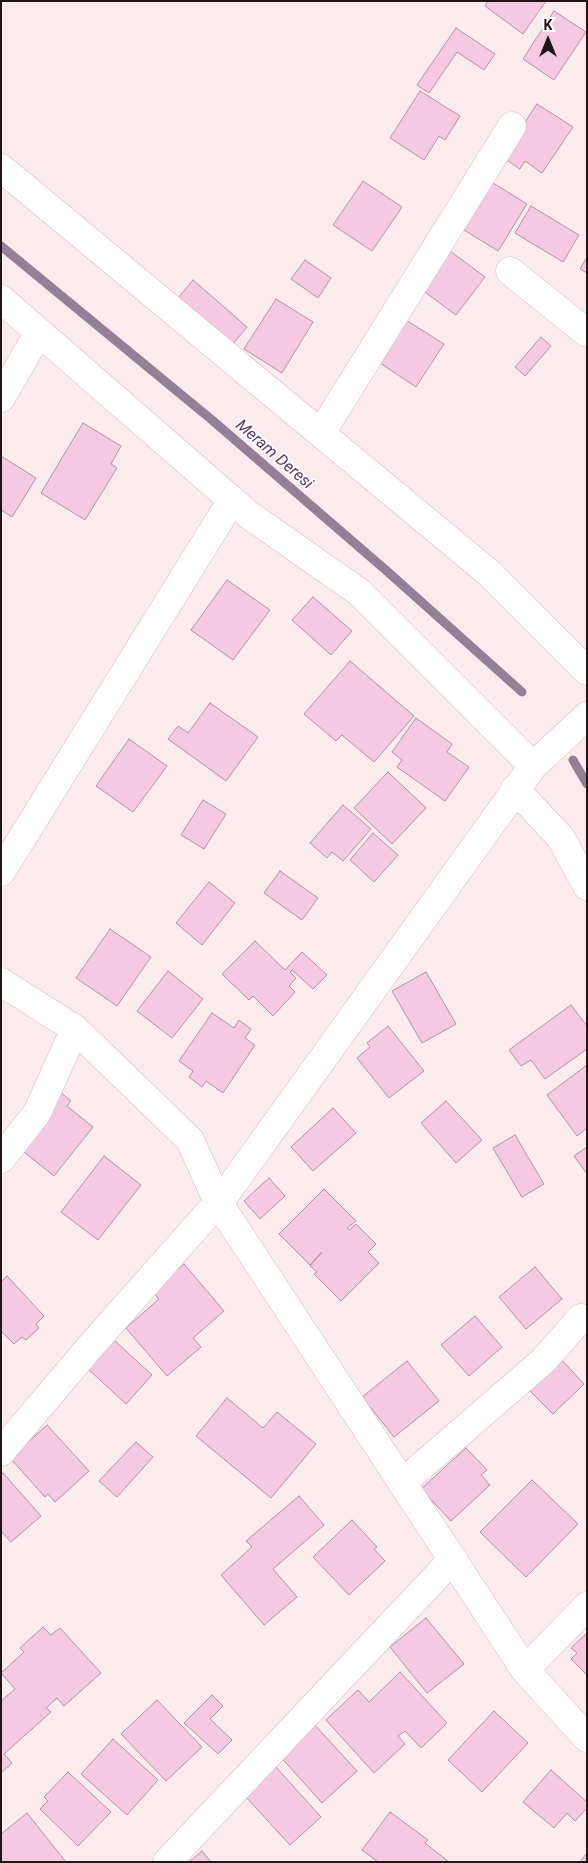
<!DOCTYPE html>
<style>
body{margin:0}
#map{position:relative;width:588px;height:1863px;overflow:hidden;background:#fbebed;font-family:Roboto,sans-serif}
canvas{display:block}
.frame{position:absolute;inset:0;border:2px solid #221517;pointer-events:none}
.north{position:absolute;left:523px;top:15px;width:50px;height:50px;-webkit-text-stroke:4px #fff;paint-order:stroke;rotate:0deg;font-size:14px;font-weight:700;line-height:20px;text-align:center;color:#221517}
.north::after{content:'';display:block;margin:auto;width:18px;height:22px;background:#221517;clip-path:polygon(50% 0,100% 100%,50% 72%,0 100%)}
</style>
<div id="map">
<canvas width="588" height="1863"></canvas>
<div class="frame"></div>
<div class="north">K</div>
</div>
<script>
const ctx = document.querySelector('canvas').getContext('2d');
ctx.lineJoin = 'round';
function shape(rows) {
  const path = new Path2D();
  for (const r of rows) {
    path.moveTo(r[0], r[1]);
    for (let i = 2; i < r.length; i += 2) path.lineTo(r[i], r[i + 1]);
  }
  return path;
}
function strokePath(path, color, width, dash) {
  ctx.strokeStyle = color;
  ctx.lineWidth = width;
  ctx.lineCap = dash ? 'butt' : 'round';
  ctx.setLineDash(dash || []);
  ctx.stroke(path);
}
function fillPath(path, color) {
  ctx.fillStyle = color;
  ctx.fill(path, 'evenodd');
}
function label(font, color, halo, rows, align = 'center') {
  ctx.font = font + ' Roboto,sans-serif';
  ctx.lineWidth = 4;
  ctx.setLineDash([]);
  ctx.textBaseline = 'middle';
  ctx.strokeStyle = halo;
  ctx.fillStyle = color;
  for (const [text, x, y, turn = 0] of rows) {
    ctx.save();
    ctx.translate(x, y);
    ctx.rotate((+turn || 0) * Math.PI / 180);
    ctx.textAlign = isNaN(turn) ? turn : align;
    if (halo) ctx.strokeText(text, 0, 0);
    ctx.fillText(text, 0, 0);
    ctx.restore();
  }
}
const stream = shape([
 [1,246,212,420,388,572,522,692],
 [573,760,587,784]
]);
const building = shape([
 [488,1,546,1,523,34,485,6,488,1],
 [554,11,586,32,554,80,523,59,554,11],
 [456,28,495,54,484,70,457,52,429,93,417,85,456,28],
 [420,91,460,116,445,140,439,136,424,160,390,138,420,91],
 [537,104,573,127,542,173,525,161,520,169,502,157,537,104],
 [485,178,527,204,498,251,456,225,485,178],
 [363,181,402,207,372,251,333,225,363,181],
 [531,206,579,235,563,262,515,233,531,206],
 [446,248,485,277,456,315,418,287,446,248],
 [587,257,587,273,580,269,587,257],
 [305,260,331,278,318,298,291,279,305,260],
 [193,280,247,327,232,345,178,298,193,280],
 [276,299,313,322,282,373,244,349,276,299],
 [398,315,444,344,416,387,377,361,398,315],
 [541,337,551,346,525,376,515,367,541,337],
 [83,423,121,446,111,464,117,468,85,520,41,493,83,423],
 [1,456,36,478,12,517,1,510,1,456],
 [227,580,270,610,233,660,191,630,227,580],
 [313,597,352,631,331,655,292,620,313,597],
 [350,661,414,716,374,762,342,735,336,741,304,714,350,661],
 [210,703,258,737,226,781,168,739,178,726,188,733,210,703],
 [416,718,452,744,447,752,469,767,445,801,397,767,402,760,392,752,416,718],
 [129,739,167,766,133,812,96,786,129,739],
 [388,772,426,808,392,844,354,808,388,772],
 [203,800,226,814,204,849,181,835,203,800],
 [343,805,371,829,343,861,332,852,327,858,310,843,343,805],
 [373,833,398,855,374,882,350,860,373,833],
 [280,871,318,898,302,920,264,893,280,871],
 [209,882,235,903,202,945,176,923,209,882],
 [110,929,151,957,117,1006,76,978,110,929],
 [255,941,285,970,302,952,327,975,313,989,292,970,290,972,296,978,289,986,295,992,273,1016,253,996,249,1000,222,974,255,941],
 [168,971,203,999,172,1038,137,1011,168,971],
 [426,972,456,1024,422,1043,392,991,426,972],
 [571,1005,587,1026,587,1049,545,1079,531,1060,521,1066,509,1050,571,1005],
 [212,1013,234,1028,239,1020,251,1029,245,1038,255,1045,223,1093,206,1081,202,1087,189,1077,193,1071,179,1061,212,1013],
 [388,1026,424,1071,389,1098,357,1058,370,1047,367,1043,388,1026],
 [587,1065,587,1128,577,1136,547,1095,587,1065],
 [58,1090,71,1101,67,1106,93,1127,54,1176,14,1144,58,1090],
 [446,1101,482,1140,456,1163,421,1123,446,1101],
 [333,1108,356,1133,313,1171,291,1147,333,1108],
 [515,1135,544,1184,522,1197,493,1148,515,1135],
 [587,1147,587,1174,574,1156,587,1147],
 [104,1156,141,1185,98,1240,61,1212,104,1156],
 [269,1178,285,1196,260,1219,244,1201,269,1178],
 [324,1189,356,1221,347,1228,349,1230,356,1224,376,1244,368,1252,379,1263,341,1301,314,1274,317,1272,310,1266,322,1252,310,1265,279,1234,324,1189],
 [184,1264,224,1311,193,1338,201,1347,167,1376,126,1328,159,1299,152,1291,184,1264],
 [535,1267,562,1299,526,1329,499,1297,535,1267],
 [7,1276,44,1316,36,1324,39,1328,26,1340,22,1337,14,1344,1,1331,1,1282,7,1276],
 [475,1316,502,1347,469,1376,441,1345,475,1316],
 [114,1340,152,1375,126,1404,88,1369,114,1340],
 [561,1359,584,1384,553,1414,529,1390,561,1359],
 [407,1361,439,1401,394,1437,370,1407,363,1411,356,1402,407,1361],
 [227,1398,263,1428,277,1412,316,1444,271,1498,196,1436,227,1398],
 [47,1425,89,1471,55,1502,48,1494,45,1497,10,1458,47,1425],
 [136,1442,153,1457,117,1497,99,1481,136,1442],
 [466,1448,487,1470,481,1475,490,1485,451,1521,421,1489,466,1448],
 [3,1473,41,1516,11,1542,1,1531,1,1475,3,1473],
 [532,1480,578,1524,526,1577,480,1532,532,1480],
 [299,1496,324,1525,273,1569,297,1597,264,1625,221,1575,252,1547,246,1541,299,1496],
 [352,1520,377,1547,374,1549,385,1561,349,1595,313,1557,352,1520],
 [426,1618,464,1664,427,1693,390,1647,426,1618],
 [43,1627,51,1635,60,1628,101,1673,64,1706,57,1698,46,1708,51,1712,4,1754,12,1763,1,1773,1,1701,15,1689,1,1673,24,1652,20,1648,43,1627],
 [587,1633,587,1675,571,1659,577,1653,571,1648,587,1633],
 [400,1672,447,1723,421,1748,405,1731,398,1736,405,1744,374,1773,326,1720,358,1690,369,1702,400,1672],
 [212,1695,223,1706,210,1719,232,1740,218,1754,184,1723,212,1695],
 [157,1700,202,1747,166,1781,121,1734,157,1700],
 [494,1711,528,1743,482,1792,448,1760,494,1711],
 [313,1723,357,1771,322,1803,278,1754,313,1723],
 [113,1739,158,1780,127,1815,81,1774,113,1739],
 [274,1765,321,1817,290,1845,245,1796,274,1765],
 [551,1770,587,1802,587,1808,575,1821,567,1813,554,1828,523,1802,551,1770],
 [68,1772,111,1812,78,1846,40,1809,48,1801,44,1797,68,1772],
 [390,1812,428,1840,425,1843,449,1862,378,1862,362,1850,390,1812],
 [27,1813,66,1862,1,1862,1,1834,27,1813],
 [202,1851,211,1862,189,1862,202,1851],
 [586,1854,587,1862,580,1862,586,1854]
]);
const minor = shape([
 [1,168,489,573,587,671],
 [510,271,587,333],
 [1,299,249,515,359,592,533,766],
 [1,398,39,332],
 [321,433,512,126],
 [515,789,561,838,587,886],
 [1,872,232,500],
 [1,982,75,1029,190,1140,218,1202,525,1670,587,1738],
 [1,1159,37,1113,75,1029],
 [1,1452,90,1347,227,1192,533,766,587,716],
 [402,1483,543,1361,581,1318],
 [525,1670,587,1606],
 [167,1862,453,1559]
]);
const waterNames = [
 ["Meram Deresi",274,455,41]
];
strokePath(stream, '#967e96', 9);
fillPath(building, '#f5c9e1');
strokePath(building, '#b192a3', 1);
strokePath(minor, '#dbb6bc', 29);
strokePath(minor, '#fff', 28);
label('italic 16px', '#5d3664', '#fff', waterNames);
</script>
